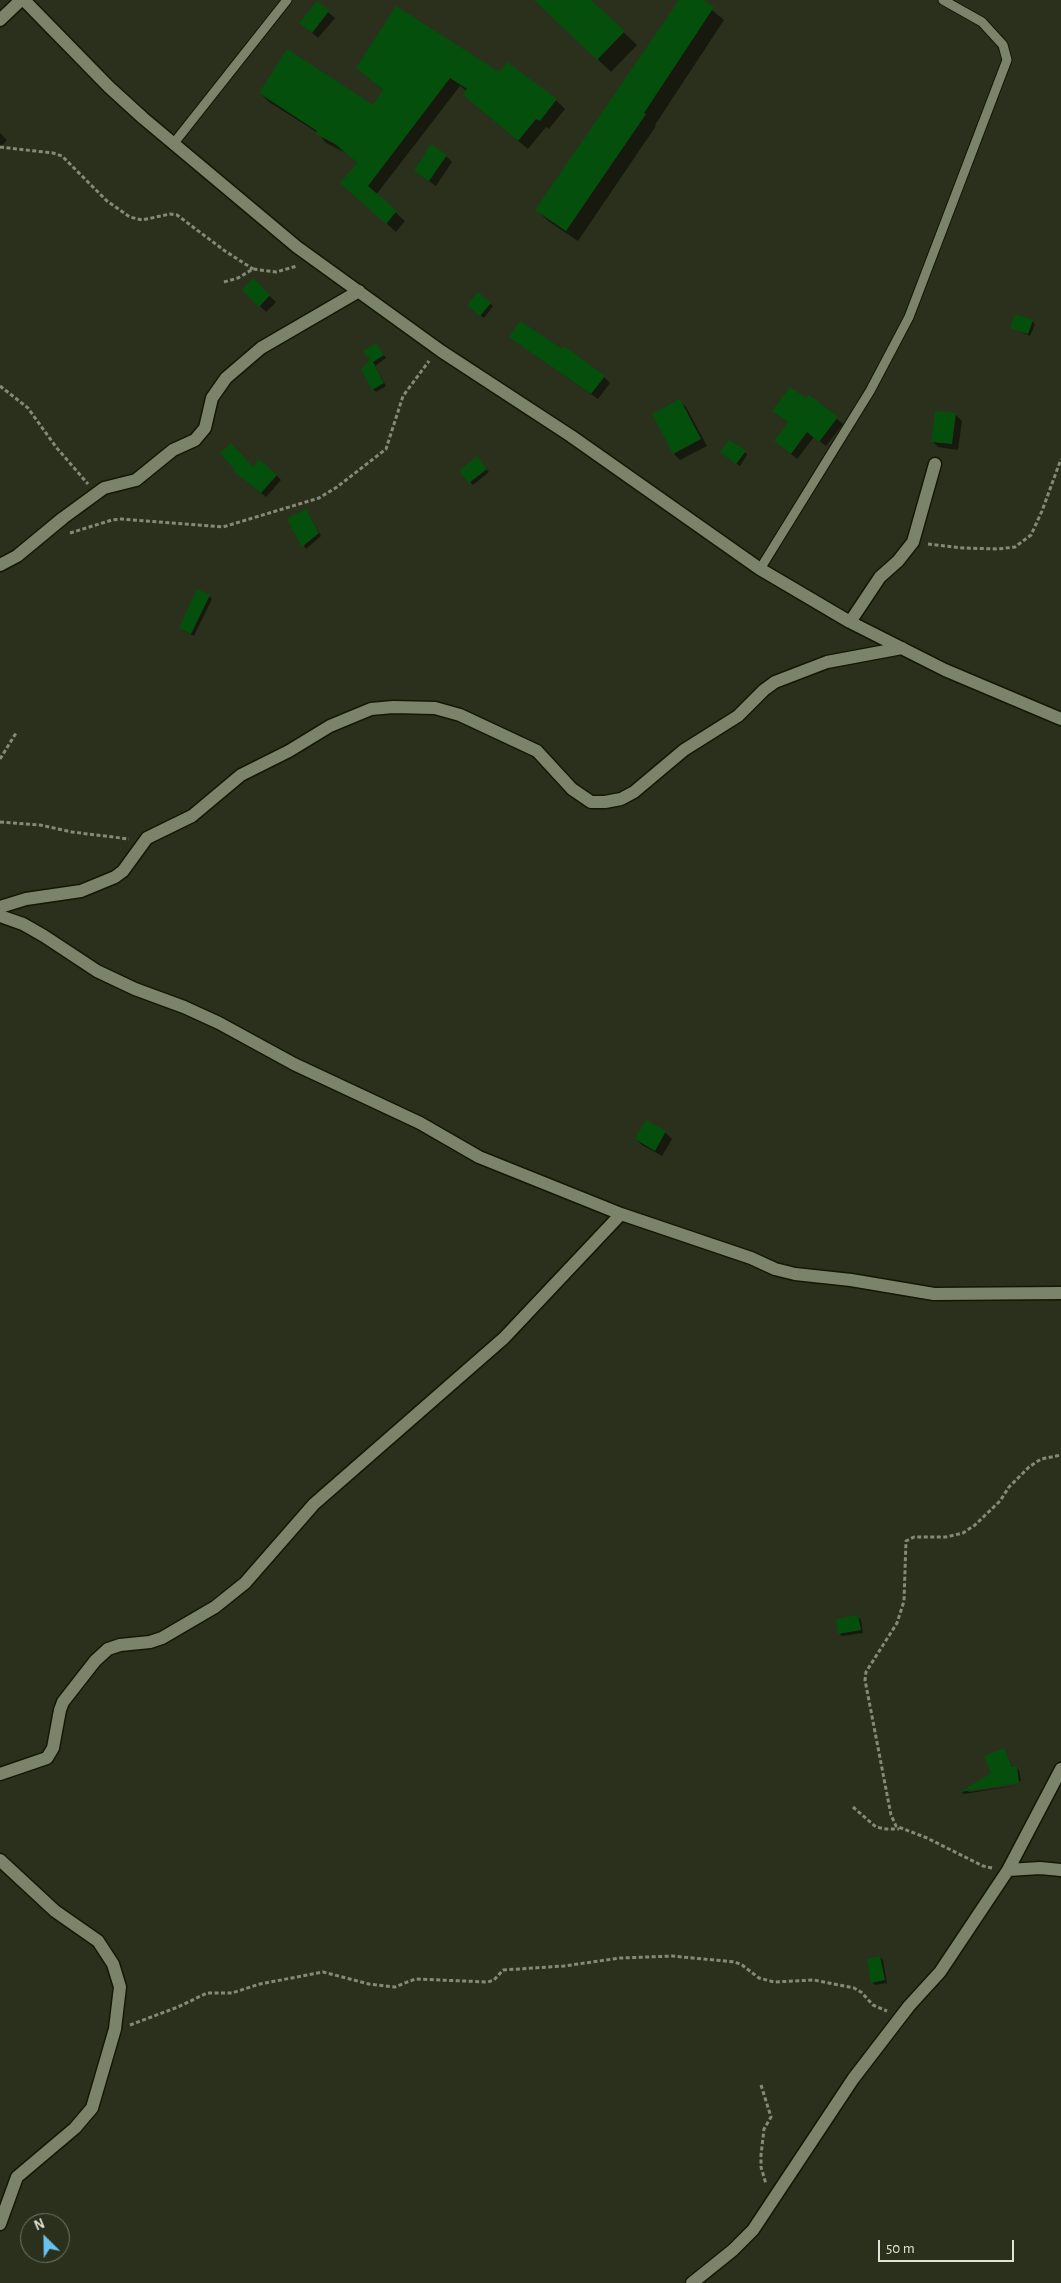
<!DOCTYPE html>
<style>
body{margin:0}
#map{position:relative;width:1061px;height:2283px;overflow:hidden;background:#2b301c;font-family:"Alegreya Sans",sans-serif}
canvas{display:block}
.north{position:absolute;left:20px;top:2213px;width:50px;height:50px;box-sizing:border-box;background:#2b301c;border:1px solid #737867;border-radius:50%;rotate:337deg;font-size:14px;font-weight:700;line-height:20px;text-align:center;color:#e0e4d7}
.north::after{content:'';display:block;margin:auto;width:18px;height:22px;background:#69c3f1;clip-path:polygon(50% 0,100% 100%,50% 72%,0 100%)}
.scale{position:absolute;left:878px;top:2240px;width:136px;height:22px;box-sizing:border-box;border:2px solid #e0e4d7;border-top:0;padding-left:6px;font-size:15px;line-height:18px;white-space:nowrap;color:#e0e4d7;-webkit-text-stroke:4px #2b301c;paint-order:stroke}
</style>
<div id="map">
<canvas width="1061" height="2283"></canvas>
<div class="north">N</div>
<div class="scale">50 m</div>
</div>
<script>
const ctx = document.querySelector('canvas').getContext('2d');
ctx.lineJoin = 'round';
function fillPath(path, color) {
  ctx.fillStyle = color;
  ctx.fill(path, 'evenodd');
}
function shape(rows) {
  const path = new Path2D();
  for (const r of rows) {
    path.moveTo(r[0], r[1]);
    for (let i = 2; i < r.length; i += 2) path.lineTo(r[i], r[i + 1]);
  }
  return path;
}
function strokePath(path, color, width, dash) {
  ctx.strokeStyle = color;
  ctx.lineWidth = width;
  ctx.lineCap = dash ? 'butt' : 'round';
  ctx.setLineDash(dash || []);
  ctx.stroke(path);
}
const shadow = shape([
 [535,0,590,0,637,45,611,72],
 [680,0,700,0,724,20,655,125,656,126,578,241,548,221,537,210],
 [317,3,335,18,318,38,300,23],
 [357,68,499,74,556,100,565,109,549,129,546,127,528,149,474,104,467,91,460,86,376,195,405,221,396,232,351,192,358,164,346,153,326,143,318,133,269,102,260,93,373,107,384,91],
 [0,133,7,140,0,148],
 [446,156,452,162,436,186,415,171],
 [253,280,276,302,266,312,243,290],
 [490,304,493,306,484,318,471,308],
 [1032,321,1035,324,1030,336,1012,327],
 [510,337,604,377,610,383,598,399],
 [378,347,386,358,375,366,386,386,376,392,373,389,372,361],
 [809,396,843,424,826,446,814,437,797,459,775,441,789,423,773,411,806,400],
 [680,401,686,407,707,446,680,460,674,454,653,414],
 [956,415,962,421,958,450,938,447,932,441],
 [721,452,745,452,747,455,740,466],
 [479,461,489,472,473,485,461,471],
 [253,469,276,475,281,480,266,497,240,476,237,470],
 [308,513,321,536,306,549,289,520],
 [209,596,212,599,194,636,183,630,181,628],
 [646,1121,665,1132,672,1139,662,1156,642,1145,636,1139],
 [858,1617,861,1620,863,1633,842,1636,840,1634],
 [1003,1749,1013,1768,1016,1767,1019,1770,1021,1781,971,1789,968,1792,1021,1785,964,1794,962,1792,992,1773],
 [880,1957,883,1960,887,1983,875,1985,872,1982]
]);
const building = shape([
 [534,0,591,0,625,31,597,60],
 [679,0,703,0,714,7,644,113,646,114,566,231,535,210],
 [317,1,329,11,312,33,299,23],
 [396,6,499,72,507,62,557,99,540,121,536,119,518,141,463,95,467,89,450,78,368,186,397,211,386,224,340,183,357,163,335,144,316,134,317,131,259,93,287,49,373,105,383,90,356,68],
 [431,144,447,155,429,181,414,171],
 [253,278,270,295,259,307,242,290],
 [478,292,491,303,480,316,467,305],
 [1015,314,1033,320,1028,334,1010,328],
 [520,321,562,349,564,346,605,376,591,394,509,337],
 [376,343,384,355,373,362,384,383,372,390,361,369,370,360,363,351],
 [790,387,806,398,809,395,838,417,819,442,807,432,791,454,774,441,788,422,772,411],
 [680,399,701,439,673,454,652,414],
 [935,411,956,413,952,444,931,442],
 [729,440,746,451,736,464,720,452],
 [231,443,253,467,259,459,277,475,261,493,233,471,235,470,220,453],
 [477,456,487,469,469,483,459,471],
 [306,509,319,533,302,547,287,519],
 [197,589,210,595,191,634,179,628],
 [646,1120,666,1131,655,1151,635,1139],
 [858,1615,861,1630,838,1634,836,1619],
 [1004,1748,1012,1767,1017,1766,1019,1783,960,1792,991,1773,984,1756],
 [880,1956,885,1980,871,1983,867,1959]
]);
const path = shape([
 [0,147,53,153,62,156,107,201,130,217,142,220,170,214,177,215,225,251,253,269],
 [224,282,238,278,253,269,276,272,297,266],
 [0,386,28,408,56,447,88,484],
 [70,533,112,520,121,519,223,527,319,498,337,487,386,449,403,396,429,361],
 [928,544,963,548,998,549,1015,547,1031,535,1042,511,1061,459],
 [0,759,16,733],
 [0,822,40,825,72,832,129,839],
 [853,1807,876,1827,886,1829,899,1829],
 [992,1868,983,1866,927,1838,896,1826,891,1815,865,1680,866,1672,897,1623,904,1601,906,1541,914,1537,946,1537,963,1533,975,1525,1000,1501,1009,1487,1029,1467,1041,1459,1061,1455],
 [130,2025,178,2007,207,1993,232,1993,260,1984,323,1972,369,1984,395,1987,415,1979,488,1982,494,1980,503,1970,564,1966,620,1958,672,1956,735,1962,742,1965,759,1978,774,1982,814,1980,854,1988,861,1992,873,2005,887,2011],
 [761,2085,771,2117,764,2129,761,2155,761,2167,766,2184]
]);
const lane = shape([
 [174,143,287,0],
 [760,569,870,391,909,317,1007,60,1003,45,982,22,943,0]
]);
const street = shape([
 [24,0,109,87,143,118,297,247,441,351,571,436,760,569,850,622,945,670,1061,719],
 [0,20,21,0],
 [0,565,17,556,63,518,104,488,136,480,173,450,195,440,205,428,212,398,226,378,261,348,359,291],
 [850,622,880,577,898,561,913,542,935,464],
 [0,907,26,899,81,891,115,877,123,871,147,838,192,816,241,775,289,751,330,726,371,709,393,707,435,708,460,715,537,751,572,789,591,802,605,802,621,799,634,792,684,750,738,716,764,690,775,682,827,662,902,648],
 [0,916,23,924,44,936,97,971,135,989,184,1007,219,1023,294,1064,420,1123,479,1157,621,1214,751,1258,775,1269,795,1274,851,1280,934,1294,1061,1293],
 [0,1774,47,1758,53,1748,60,1710,63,1702,95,1661,108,1649,120,1645,150,1642,162,1638,215,1607,245,1583,314,1504,504,1338,621,1214],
 [0,1860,55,1911,98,1941,113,1964,120,1987,115,2029,92,2108,75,2128,17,2177,0,2224],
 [1008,1870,1040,1868,1061,1870],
 [692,2283,733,2250,753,2230,853,2079,909,2006,940,1972,1008,1870,1061,1769]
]);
fillPath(shadow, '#0007');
fillPath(building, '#054f0d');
strokePath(lane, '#131805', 11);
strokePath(street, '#131805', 15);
strokePath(path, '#858979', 3, [4, 2.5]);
strokePath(lane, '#7c836b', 9);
strokePath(street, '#7c836b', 12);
</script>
